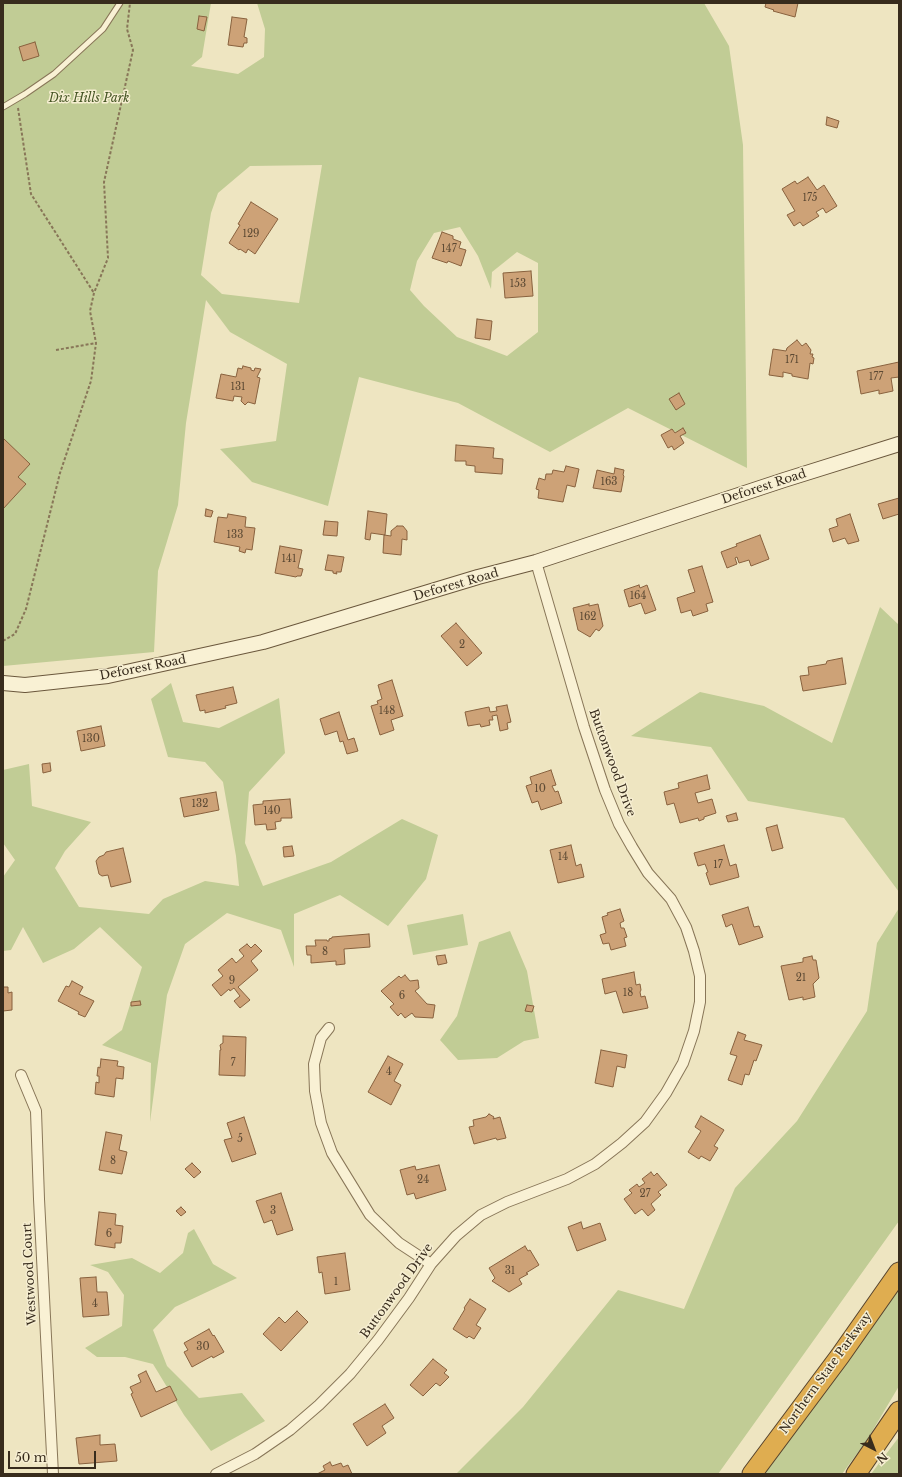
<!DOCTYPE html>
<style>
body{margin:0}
#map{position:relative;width:902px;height:1477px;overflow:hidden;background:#eee5c1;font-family:"Libre Baskerville",serif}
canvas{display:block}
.frame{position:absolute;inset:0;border:4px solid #382c1d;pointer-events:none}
.north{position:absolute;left:854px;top:1429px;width:40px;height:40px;-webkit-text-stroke:3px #f6eed1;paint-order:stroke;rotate:138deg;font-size:11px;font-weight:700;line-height:16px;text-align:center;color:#382c1d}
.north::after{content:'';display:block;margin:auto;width:14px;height:18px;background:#382c1d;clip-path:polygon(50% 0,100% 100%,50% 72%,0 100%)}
.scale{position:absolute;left:8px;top:1451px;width:88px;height:18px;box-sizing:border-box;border:2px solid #382c1d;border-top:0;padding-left:5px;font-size:12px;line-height:14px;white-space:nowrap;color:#382c1d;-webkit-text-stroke:3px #f6eed1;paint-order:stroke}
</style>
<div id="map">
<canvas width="902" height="1477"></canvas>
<div class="frame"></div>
<div class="north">N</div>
<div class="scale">50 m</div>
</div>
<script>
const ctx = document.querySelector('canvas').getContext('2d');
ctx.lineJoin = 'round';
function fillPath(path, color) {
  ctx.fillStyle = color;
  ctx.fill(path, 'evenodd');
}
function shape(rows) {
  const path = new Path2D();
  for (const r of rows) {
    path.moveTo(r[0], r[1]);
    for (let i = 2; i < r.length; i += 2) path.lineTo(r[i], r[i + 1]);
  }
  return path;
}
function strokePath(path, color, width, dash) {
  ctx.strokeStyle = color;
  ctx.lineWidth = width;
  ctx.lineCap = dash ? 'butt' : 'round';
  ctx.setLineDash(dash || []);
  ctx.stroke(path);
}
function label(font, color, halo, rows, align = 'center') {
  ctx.font = font + ' "Libre Baskerville",serif';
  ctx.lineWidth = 3;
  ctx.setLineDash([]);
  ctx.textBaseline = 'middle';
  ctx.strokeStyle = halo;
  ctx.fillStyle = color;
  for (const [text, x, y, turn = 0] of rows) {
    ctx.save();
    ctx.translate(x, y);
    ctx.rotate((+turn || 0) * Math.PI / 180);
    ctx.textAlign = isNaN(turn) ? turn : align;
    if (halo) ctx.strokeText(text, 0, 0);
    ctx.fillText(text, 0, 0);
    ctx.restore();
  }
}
const green = shape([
 [3,3,211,3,202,57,191,66,238,74,264,57,265,29,257,3,704,3,729,46,743,145,747,468,628,408,550,452,458,403,359,377,328,506,252,482,220,449,276,441,287,364,230,332,206,300,186,423,178,505,158,571,154,652,3,666],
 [322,165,299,303,222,294,201,275,211,213,218,193,250,166],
 [460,227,478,256,491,289,492,272,517,252,538,263,538,332,507,356,457,337,424,306,410,290,417,261,434,233],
 [880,607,899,625,899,892,844,818,748,801,711,747,631,736,700,692,764,706,832,743],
 [171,683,183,722,219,728,279,698,285,753,249,792,245,843,263,886,331,862,402,819,438,835,426,879,388,926,340,895,294,914,294,967,281,930,227,913,185,944,167,995,150,1122,151,1063,102,1045,122,1030,142,967,100,927,74,949,43,963,23,927,11,950,3,951,3,877,15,860,3,843,3,770,29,764,32,806,91,822,65,851,55,868,79,907,149,914,163,899,205,881,239,886,236,856,223,782,205,762,168,757,151,699],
 [899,908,899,1221,718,1474,456,1474,523,1407,618,1290,684,1309,735,1188,797,1121,867,1011,877,943],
 [463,914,468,945,413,955,407,925],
 [510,931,527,971,539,1038,524,1041,497,1058,458,1060,440,1040,457,1016,479,942],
 [194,1229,213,1264,237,1278,175,1307,153,1330,167,1366,199,1398,242,1393,265,1421,211,1451,184,1415,153,1364,125,1357,97,1357,85,1348,122,1326,124,1295,108,1272,90,1265,132,1258,160,1273,183,1253,188,1233],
 [899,1284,899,1386,867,1440,842,1474,760,1474],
 [899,1437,899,1474,871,1474]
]);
const building = shape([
 [766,3,798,3,795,17,773,11,774,10,765,7,766,3],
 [199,16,207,17,204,31,197,29,199,16],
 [232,17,247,19,244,37,247,38,247,43,244,43,243,47,228,45,232,17],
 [35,42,39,56,23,61,19,47,35,42],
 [827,117,839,121,837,128,826,125,827,117],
 [808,177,817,190,824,185,837,206,826,213,823,208,816,212,819,216,803,226,800,222,794,226,787,215,795,211,782,189,795,181,797,184,808,177],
 [251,202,278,219,255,254,248,249,246,253,240,249,239,250,229,243,240,225,238,224,251,202],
 [442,232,453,236,453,239,461,242,459,248,466,250,461,266,448,261,447,263,432,258,442,232],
 [531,271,533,296,505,298,503,273,531,271],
 [477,319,492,321,490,340,475,338,477,319],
 [797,340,802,346,806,343,811,350,810,354,813,354,812,357,814,358,813,364,810,363,808,379,792,376,792,374,783,372,783,377,769,375,773,349,786,351,787,348,797,340],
 [899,362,899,377,891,378,893,391,879,394,879,390,861,394,857,371,899,362],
 [243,366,251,368,251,370,254,371,255,368,261,369,257,377,260,378,255,404,248,402,245,405,241,401,242,397,234,396,233,401,216,398,221,374,236,377,238,368,242,369,243,366],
 [679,393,685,404,676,410,669,399,679,393],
 [683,428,686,433,680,436,684,443,674,450,672,446,668,448,661,435,672,429,675,433,683,428],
 [3,438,30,464,18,477,26,484,3,509,3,438],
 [456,445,494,448,493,458,503,459,502,474,475,472,475,466,466,465,466,461,455,461,456,445],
 [566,466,579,469,575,487,567,485,563,502,538,498,539,490,536,489,539,478,545,480,546,474,552,474,553,470,564,472,566,466],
 [615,468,624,470,623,475,624,476,621,492,593,488,597,470,614,474,615,468],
 [899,498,899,514,883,519,878,504,899,498],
 [206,509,213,511,211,517,205,516,206,509],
 [368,511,387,514,385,535,371,533,370,540,365,539,368,511],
 [228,514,246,517,245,527,255,528,252,550,246,549,245,553,239,551,240,547,214,542,218,517,227,518,228,514],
 [850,514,859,541,848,544,845,538,833,542,829,529,838,526,836,519,850,514],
 [325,521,338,522,337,536,323,535,325,521],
 [397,526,403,526,407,531,407,540,402,539,401,555,383,553,384,535,391,536,391,531,397,526],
 [760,535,769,559,751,566,749,560,739,563,737,557,735,558,737,564,727,568,721,552,737,546,736,544,760,535],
 [280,546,302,550,298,568,303,569,301,576,297,576,296,577,275,573,280,546],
 [328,555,344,557,341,572,336,572,337,574,333,573,333,571,325,570,328,555],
 [702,566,713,602,706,604,708,611,693,616,691,610,681,613,677,598,695,592,688,570,702,566],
 [639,585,640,588,647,585,656,610,645,614,641,603,629,607,624,590,639,585],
 [589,604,589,606,598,604,603,626,599,631,596,629,590,637,578,630,573,608,589,604],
 [456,623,482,653,467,666,441,636,456,623],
 [842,658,846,684,803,691,800,676,809,675,808,667,826,664,827,661,842,658],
 [392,680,403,716,391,720,394,730,380,735,371,706,378,704,377,701,382,699,378,685,392,680],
 [233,687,237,703,225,706,226,708,205,713,205,710,200,711,196,695,233,687],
 [507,705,511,722,507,723,508,729,500,731,497,715,492,716,493,720,489,720,490,725,481,727,480,724,468,726,465,712,489,707,490,712,497,711,496,707,507,705],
 [339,712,348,740,354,738,358,751,347,754,343,741,340,742,337,731,325,735,320,719,339,712],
 [101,726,105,746,81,751,77,731,101,726],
 [50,763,51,771,43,773,42,764,50,763],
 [551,770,556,785,552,786,555,792,558,791,562,803,541,810,538,801,532,803,526,786,532,784,530,777,551,770],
 [707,775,710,789,695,793,698,803,712,799,716,813,704,817,704,819,699,821,698,818,680,823,674,803,667,805,664,792,679,788,678,783,707,775],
 [216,792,219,810,184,817,180,798,216,792],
 [290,799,292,818,281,818,281,821,275,822,276,829,267,830,266,824,255,825,253,805,263,804,263,801,290,799],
 [736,813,738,820,728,822,726,816,736,813],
 [777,825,783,848,772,851,766,828,777,825],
 [571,845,576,866,581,864,584,877,558,883,550,850,571,845],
 [724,845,730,866,736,864,739,877,710,885,706,873,708,872,705,864,698,866,694,853,724,845],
 [292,846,294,856,284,857,283,847,292,846],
 [123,848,131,882,111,887,108,875,102,876,99,874,96,861,99,857,104,855,106,852,123,848],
 [748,907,754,927,759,926,763,937,739,945,732,924,726,927,722,915,748,907],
 [620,909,624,921,620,923,621,928,624,928,627,937,624,938,626,946,611,950,609,943,603,944,600,935,606,933,602,917,608,915,607,913,620,909],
 [369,934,370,947,344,949,345,964,336,965,336,961,311,963,311,955,307,955,306,946,316,946,315,940,327,940,327,941,329,941,329,939,332,938,332,937,369,934],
 [247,944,251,948,255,944,262,951,251,961,258,970,238,987,250,1000,240,1008,234,1001,240,996,234,988,230,991,229,989,221,996,212,985,223,976,218,970,232,958,236,963,244,956,239,950,247,944],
 [445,955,447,963,438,965,436,956,445,955],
 [812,956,813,960,816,960,819,978,813,984,815,997,803,1000,803,997,789,1000,781,966,803,962,803,958,812,956],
 [634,972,636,985,640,984,641,990,640,992,641,997,645,996,648,1008,623,1013,616,991,605,994,602,979,634,972],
 [405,975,410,981,418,980,419,988,415,991,427,1004,435,1005,433,1018,415,1017,412,1013,405,1018,401,1013,398,1016,390,1007,394,1004,381,991,399,976,401,978,405,975],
 [72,981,83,987,79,994,94,1001,85,1017,78,1014,79,1012,58,1001,66,986,69,987,72,981],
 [3,987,8,987,8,993,12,992,12,1010,3,1011,3,987],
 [140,1001,141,1005,131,1006,131,1002,140,1001],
 [527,1005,534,1006,532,1012,525,1011,527,1005],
 [738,1032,746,1035,744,1040,762,1045,756,1061,754,1060,749,1075,745,1074,742,1085,728,1080,737,1056,730,1054,738,1032],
 [223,1036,246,1037,245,1076,219,1075,220,1050,221,1050,220,1045,223,1043,223,1036],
 [601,1050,627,1055,625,1068,617,1066,613,1087,595,1083,601,1050],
 [388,1056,403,1064,394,1081,401,1085,391,1105,368,1092,388,1056],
 [101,1059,118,1061,117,1066,124,1067,123,1079,116,1078,114,1097,95,1094,96,1082,99,1083,99,1076,97,1076,98,1067,100,1068,101,1059],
 [489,1114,494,1117,493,1119,500,1117,506,1138,497,1140,496,1138,474,1144,469,1127,474,1126,473,1120,486,1117,489,1114],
 [701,1116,724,1130,714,1146,718,1148,710,1161,701,1156,699,1159,688,1152,701,1131,695,1127,701,1116],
 [244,1117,256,1154,232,1162,224,1140,232,1138,227,1123,244,1117],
 [106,1132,122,1135,119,1150,127,1152,122,1174,99,1170,106,1132],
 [192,1163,201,1172,194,1178,185,1169,192,1163],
 [439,1165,446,1190,416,1199,414,1193,407,1195,400,1170,415,1166,416,1170,439,1165],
 [651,1172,654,1176,657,1173,667,1185,658,1192,661,1195,651,1204,655,1210,648,1216,642,1209,635,1214,624,1199,632,1193,629,1190,637,1184,639,1187,645,1183,642,1179,651,1172],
 [281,1193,293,1230,277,1235,272,1220,264,1223,256,1201,281,1193],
 [181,1207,186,1212,181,1216,176,1211,181,1207],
 [99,1212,116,1214,115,1225,123,1226,121,1243,115,1243,115,1248,95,1245,99,1212],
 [581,1222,583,1229,600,1223,606,1240,577,1251,568,1227,581,1222],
 [525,1246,528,1251,530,1250,539,1265,526,1273,528,1274,519,1279,522,1284,509,1292,492,1281,495,1278,489,1268,525,1246],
 [345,1253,350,1290,325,1294,322,1272,319,1273,317,1257,345,1253],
 [96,1277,97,1292,107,1292,109,1315,83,1317,80,1278,96,1277],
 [470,1299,486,1309,476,1325,481,1328,474,1339,469,1336,467,1338,453,1329,465,1309,464,1308,470,1299],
 [297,1311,308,1322,281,1351,263,1334,279,1317,285,1323,297,1311],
 [209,1329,213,1336,214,1335,224,1352,213,1358,212,1356,192,1367,184,1352,188,1350,184,1343,209,1329],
 [433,1359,447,1370,444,1373,449,1377,440,1386,436,1383,423,1396,410,1385,433,1359],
 [146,1371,156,1392,170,1386,177,1400,141,1417,131,1394,133,1393,130,1387,141,1382,138,1375,146,1371],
 [385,1404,394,1418,382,1426,386,1433,367,1446,353,1424,385,1404],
 [100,1435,100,1445,115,1444,117,1461,79,1464,76,1438,100,1435],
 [330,1462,332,1466,341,1463,343,1467,348,1465,352,1474,317,1474,325,1470,323,1466,330,1462]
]);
const path = shape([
 [18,108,31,194,94,293],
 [56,350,96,343],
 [3,641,15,634,26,609,60,473,91,381,96,343,90,311,94,293,108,258,104,182,133,50,127,29,130,3]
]);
const lane = shape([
 [3,107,25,94,54,74,103,29,120,3]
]);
const street = shape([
 [329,1028,321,1038,314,1064,315,1091,321,1123,332,1153,370,1215,399,1243,431,1264],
 [21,1075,36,1111,39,1199,53,1474],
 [216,1474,255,1454,290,1430,319,1405,350,1374,378,1340,409,1298,431,1264,456,1236,481,1215,507,1202,567,1179,595,1164,622,1143,645,1122,666,1093,683,1063,694,1031,700,1002,700,976,694,951,686,927,671,899,648,873,632,847,619,824,605,790,584,727,536,562]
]);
const secondary = shape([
 [3,683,25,685,108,676,263,642,478,577,536,562,784,480,899,444]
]);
const highway = shape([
 [752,1474,840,1356,899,1272],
 [856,1474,899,1411]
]);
const numberNames = [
 ["175",810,198],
 ["129",251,234],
 ["147",449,249],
 ["153",518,284],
 ["171",792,360],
 ["177",876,377],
 ["131",238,387],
 ["163",609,482],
 ["133",235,535],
 ["141",289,559],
 ["164",638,596],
 ["162",588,617],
 ["2",462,645],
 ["148",387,711],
 ["130",91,739],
 ["10",540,789],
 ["132",200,804],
 ["140",272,811],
 ["14",563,857],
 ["17",718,865],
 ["8",325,952],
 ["21",801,978],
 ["9",232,981],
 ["18",628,993],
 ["6",402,996],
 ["7",233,1063],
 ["4",389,1072],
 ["5",240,1139],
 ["8",113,1161],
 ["24",423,1180],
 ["27",645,1194],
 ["3",273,1211],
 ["6",109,1234],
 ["31",510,1271],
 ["1",336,1282],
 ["4",95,1304],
 ["30",203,1347]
];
const parkNames = [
 ["Dix Hills Park",89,99]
];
const streetNames = [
 ["Deforest Road",764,487,-18],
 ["Deforest Road",456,585,-16],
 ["Deforest Road",143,668,-11],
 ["Buttonwood Drive",612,763,70],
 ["Westwood Court",30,1274,-93],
 ["Buttonwood Drive",397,1291,-54],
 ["Northern State Parkway",826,1373,-54]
];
fillPath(green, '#c1cc95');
fillPath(building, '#cda277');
strokePath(building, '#88613e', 1);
strokePath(lane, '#887658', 7);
strokePath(street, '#887658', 12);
strokePath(secondary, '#6a573c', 16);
strokePath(highway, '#56432d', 21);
strokePath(path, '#887658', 2, [3, 2]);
strokePath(lane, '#f9f1d4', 5);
strokePath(street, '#f9f1d4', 10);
strokePath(secondary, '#f9f1d4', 14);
strokePath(highway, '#dfad50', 19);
label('10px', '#5d4a34', null, numberNames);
label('italic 12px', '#445423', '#f6eed1', parkNames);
label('12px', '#382c1d', '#f6eed1', streetNames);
</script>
